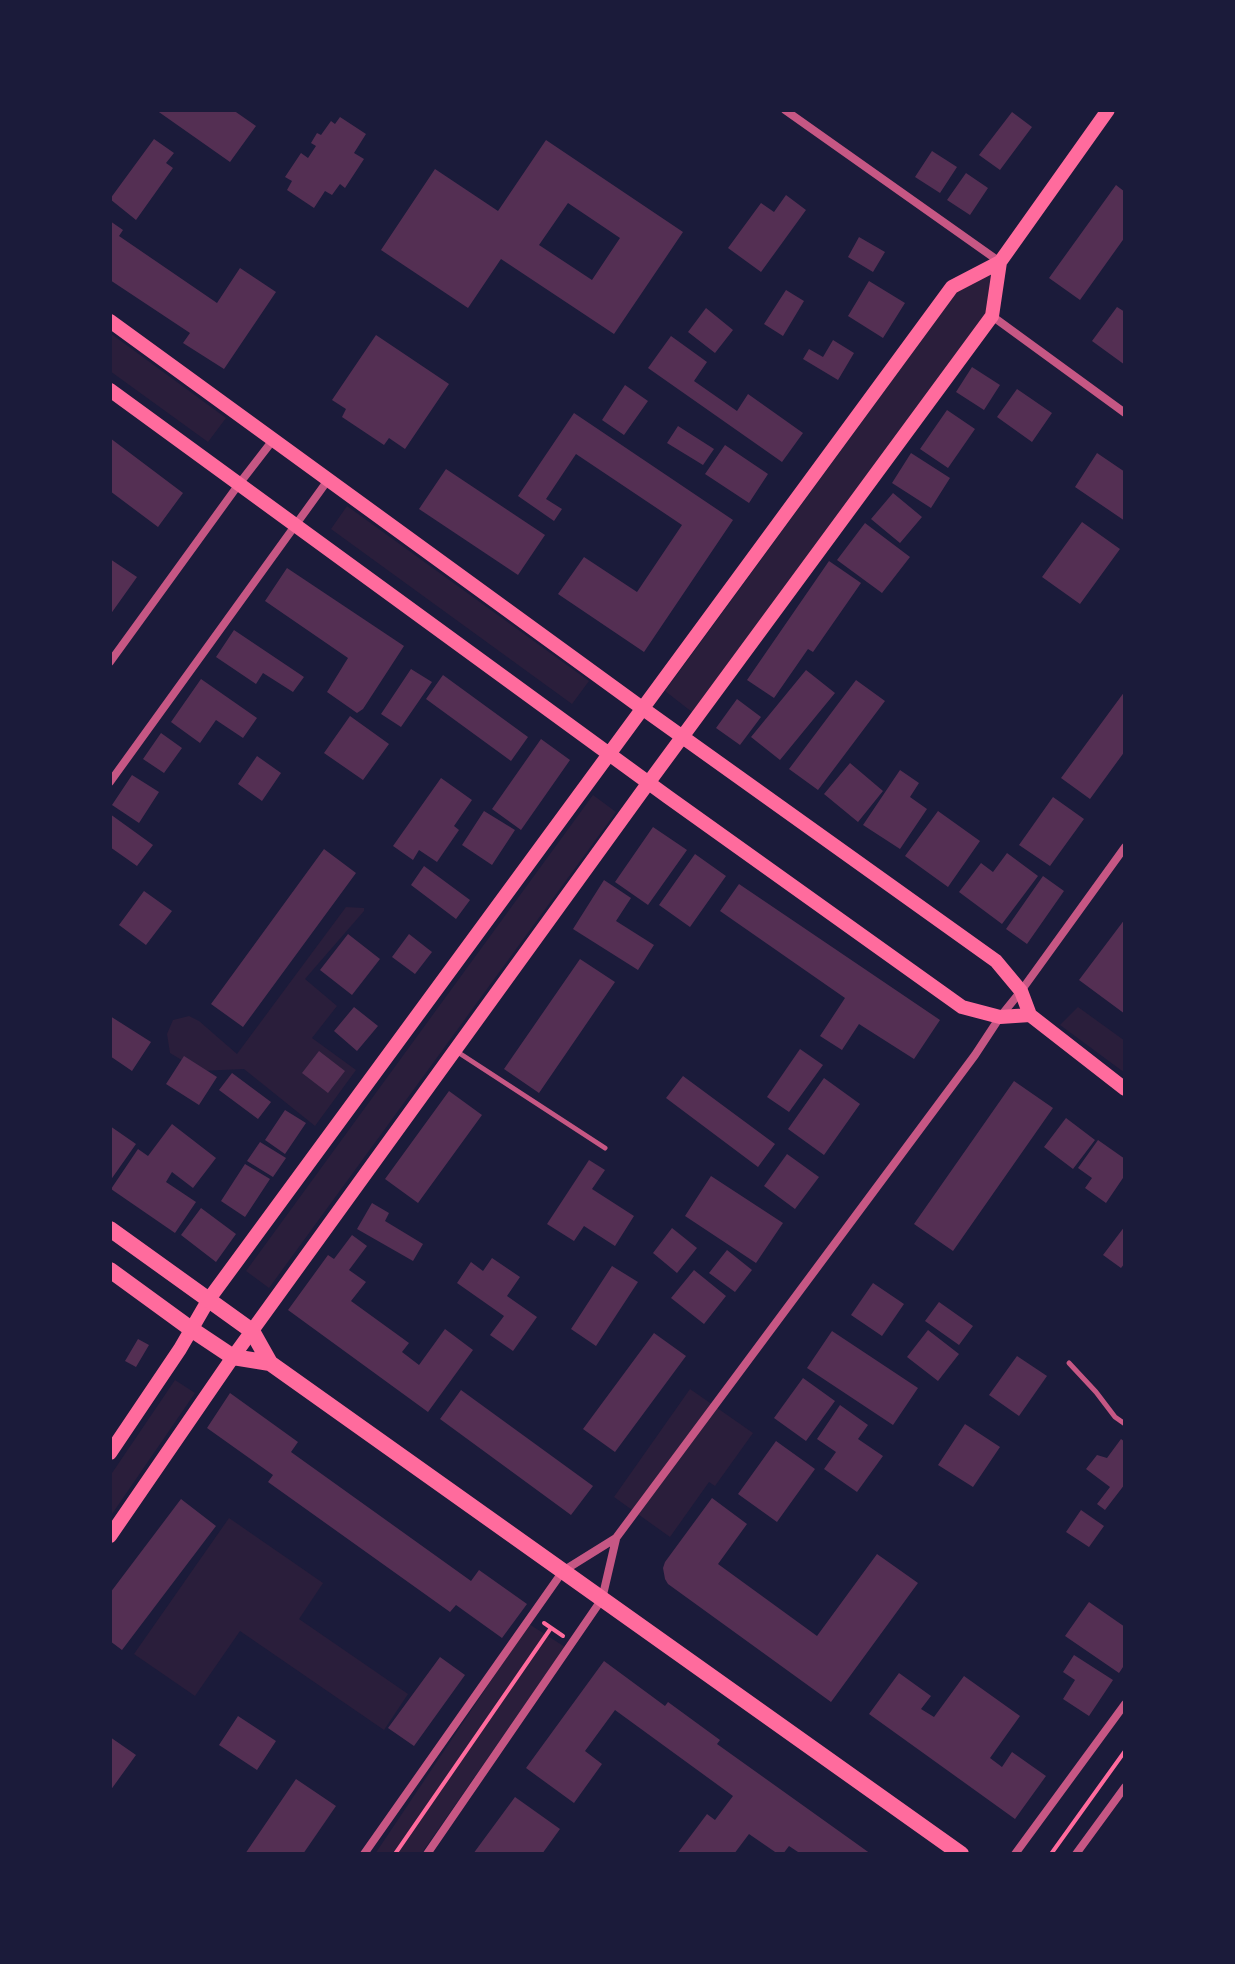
<!DOCTYPE html>
<style>
body{margin:0}
#map{position:relative;width:1235px;height:1964px;overflow:hidden;background:#1b1b3a;font-family:Inter,sans-serif}
canvas{display:block}
.frame{position:absolute;inset:0;border:112px solid #1b1b3a;pointer-events:none}
</style>
<div id="map">
<canvas width="1235" height="1964"></canvas>
<div class="frame"></div>
</div>
<script>
const ctx = document.querySelector('canvas').getContext('2d');
ctx.lineJoin = 'round';
function fillPath(path, color) {
  ctx.fillStyle = color;
  ctx.fill(path, 'evenodd');
}
function shape(rows) {
  const path = new Path2D();
  for (const r of rows) {
    path.moveTo(r[0], r[1]);
    for (let i = 2; i < r.length; i += 2) path.lineTo(r[i], r[i + 1]);
  }
  return path;
}
function strokePath(path, color, width, dash) {
  ctx.strokeStyle = color;
  ctx.lineWidth = width;
  ctx.lineCap = dash ? 'butt' : 'round';
  ctx.setLineDash(dash || []);
  ctx.stroke(path);
}
const green = shape([
 [993,272,988,315,692,712,665,691,957,292],
 [110,333,226,418,208,442,110,371],
 [347,506,589,681,572,704,331,529],
 [593,795,616,812,269,1288,246,1271],
 [346,907,364,908,364,911,305,979,337,1006,312,1038,356,1070,315,1126,244,1069,200,1071,170,1053,167,1034,173,1020,189,1016,199,1021,237,1054],
 [1078,1007,1125,1041,1125,1073,1060,1025],
 [175,1380,195,1393,110,1517,110,1476],
 [690,1389,753,1433,715,1486,709,1482,670,1537,614,1497],
 [229,1518,323,1583,299,1619,408,1694,384,1730,240,1631,195,1696,134,1654],
 [529,1624,565,1647,421,1854,375,1854]
]);
const building = shape([
 [156,110,233,110,256,126,230,162],
 [1012,112,1032,127,1000,170,979,155],
 [340,117,366,134,354,153,364,159,345,188,340,184,332,195,325,191,314,208,287,190,292,181,285,177,301,153,308,158,316,146,311,143,317,133,321,135,331,121,335,124],
 [154,139,174,153,166,163,173,168,136,220,110,199],
 [546,140,683,232,614,334,501,259,468,308,381,250,435,169,498,211],
 [568,203,620,238,592,280,539,245],
 [932,151,957,167,940,193,915,177],
 [966,173,988,188,970,215,947,200],
 [1116,185,1125,192,1125,237,1080,300,1049,278],
 [786,195,806,210,761,272,728,248,761,203,774,212],
 [110,221,123,230,119,236,217,303,240,268,276,292,224,369,183,343,190,333,110,280],
 [859,237,885,252,873,272,848,257],
 [869,281,905,303,883,338,848,316],
 [786,290,804,301,783,336,764,324],
 [1117,307,1125,312,1125,365,1092,341],
 [706,308,733,330,715,353,688,332],
 [376,335,449,384,405,449,389,438,384,445,342,417,346,409,332,400],
 [671,336,707,362,694,381,737,411,748,394,803,433,782,462,648,368],
 [833,340,854,353,838,380,803,359,809,349,823,357],
 [972,367,1000,385,984,410,956,392],
 [625,385,648,401,624,435,602,420],
 [1017,389,1052,413,1032,442,997,417],
 [947,410,975,429,948,468,920,449],
 [574,413,733,520,644,652,558,594,584,557,637,592,682,525,576,454,546,499,562,509,554,521,518,496],
 [678,426,714,449,703,465,667,443],
 [110,438,183,493,158,527,110,491],
 [725,445,768,474,749,503,705,474],
 [911,453,950,478,931,508,892,483],
 [1097,453,1125,472,1125,521,1075,487],
 [446,469,545,535,518,575,419,509],
 [893,493,922,517,900,543,871,519],
 [1082,522,1120,549,1080,604,1042,577],
 [865,523,910,557,882,593,837,560],
 [110,559,137,577,110,615],
 [829,561,861,583,813,652,808,649,774,698,747,680],
 [287,568,404,646,363,709,357,713,327,692,348,658,265,601],
 [234,630,304,677,293,692,263,673,256,684,216,657],
 [411,669,432,682,401,727,381,714],
 [806,670,835,693,780,760,751,737],
 [443,675,528,737,511,761,426,699],
 [201,679,257,718,243,738,216,720,200,743,171,722],
 [856,680,885,701,818,790,789,769],
 [1125,691,1125,751,1090,799,1061,778],
 [737,699,761,717,740,745,716,728],
 [350,716,389,744,363,780,324,753],
 [161,733,182,748,164,773,143,759],
 [541,739,570,760,521,830,492,809],
 [257,756,281,773,262,801,238,784],
 [850,763,883,791,858,822,824,794],
 [900,770,919,783,910,797,927,809,900,849,863,825],
 [132,775,159,792,139,823,112,805],
 [441,778,472,800,454,826,459,830,437,862,419,850,413,860,393,846],
 [1053,797,1084,819,1050,866,1019,845],
 [484,811,515,830,492,865,462,845],
 [938,811,980,841,948,887,905,856],
 [110,814,153,845,137,866,110,847],
 [653,827,687,850,648,905,615,882],
 [324,849,356,873,243,1027,211,1004],
 [1007,853,1038,876,1002,924,959,892,981,863,993,872],
 [695,854,726,876,690,927,659,905],
 [424,866,470,900,456,919,411,885],
 [1043,876,1064,891,1027,944,1006,929],
 [604,880,631,898,616,921,654,945,638,970,573,929],
 [739,884,940,1020,914,1059,859,1024,842,1050,820,1036,845,998,720,911],
 [144,891,172,911,146,945,119,925],
 [1125,919,1125,1014,1079,980],
 [348,934,380,959,352,995,320,970],
 [409,934,432,952,415,974,392,957],
 [580,959,615,982,539,1093,504,1069],
 [354,1007,378,1026,357,1051,334,1031],
 [110,1016,151,1042,132,1071,110,1056],
 [800,1049,823,1065,789,1112,767,1097],
 [319,1051,345,1071,328,1093,302,1073],
 [184,1056,217,1077,199,1105,166,1084],
 [232,1073,271,1102,258,1119,219,1090],
 [683,1076,775,1144,758,1167,666,1098],
 [824,1078,860,1104,824,1155,788,1129],
 [1014,1081,1053,1108,953,1251,914,1224],
 [449,1091,482,1115,418,1203,385,1179],
 [285,1110,306,1123,285,1154,265,1140],
 [1066,1118,1095,1140,1073,1169,1044,1147],
 [172,1124,216,1158,193,1188,172,1172,166,1182,196,1202,175,1233,111,1189,138,1149,148,1156],
 [110,1126,136,1144,110,1181],
 [1098,1140,1125,1159,1125,1175,1106,1203,1085,1188,1092,1178,1078,1168],
 [260,1142,286,1158,273,1177,247,1161],
 [787,1154,819,1177,795,1209,764,1186],
 [589,1160,605,1170,592,1189,634,1216,615,1246,584,1226,574,1241,547,1224],
 [245,1164,270,1179,245,1217,221,1201],
 [711,1176,783,1223,756,1263,685,1216],
 [372,1203,389,1213,385,1221,423,1244,413,1261,357,1229],
 [201,1208,236,1234,216,1262,181,1235],
 [1125,1226,1125,1263,1121,1268,1103,1255],
 [672,1228,697,1248,677,1273,653,1253],
 [352,1235,367,1246,349,1270,366,1282,351,1301,409,1343,402,1352,419,1365,445,1329,473,1350,428,1412,288,1310,328,1255,334,1259],
 [727,1250,752,1270,735,1292,709,1273],
 [492,1258,520,1277,507,1296,537,1317,513,1351,490,1335,504,1316,457,1283,471,1262,483,1271],
 [612,1266,638,1282,596,1346,571,1329],
 [694,1270,726,1296,704,1324,671,1298],
 [873,1283,904,1304,882,1336,851,1315],
 [939,1302,973,1326,959,1345,925,1321],
 [928,1330,959,1354,938,1381,907,1357],
 [832,1331,918,1388,893,1425,807,1368],
 [654,1333,686,1356,615,1452,583,1429],
 [138,1339,149,1345,136,1367,125,1361],
 [1017,1356,1047,1376,1019,1416,989,1395],
 [803,1378,835,1401,806,1441,774,1418],
 [461,1390,593,1486,571,1515,440,1419],
 [230,1393,298,1442,291,1452,471,1581,479,1570,527,1604,502,1638,456,1605,450,1612,268,1482,273,1475,207,1428],
 [840,1405,868,1425,858,1439,883,1456,857,1492,824,1469,836,1452,817,1439],
 [965,1424,1000,1447,973,1487,938,1465],
 [1121,1439,1125,1442,1125,1484,1105,1510,1097,1504,1110,1487,1086,1469,1097,1455,1107,1458],
 [776,1441,815,1469,777,1522,738,1494],
 [712,1498,747,1524,718,1564,817,1636,877,1554,918,1583,831,1702,668,1584,665,1579,663,1568,665,1562],
 [181,1499,216,1526,122,1650,110,1641,110,1593],
 [1081,1510,1104,1526,1089,1547,1066,1532],
 [1089,1602,1125,1627,1125,1664,1119,1673,1065,1636],
 [1074,1655,1113,1680,1089,1716,1063,1699,1075,1680,1063,1672],
 [440,1657,465,1675,414,1746,388,1728],
 [604,1661,665,1706,668,1702,720,1740,717,1744,871,1854,801,1854,789,1846,783,1854,778,1854,749,1834,734,1854,677,1854,707,1814,715,1820,733,1796,615,1710,585,1751,602,1764,574,1803,526,1768],
 [899,1673,931,1696,921,1709,934,1717,964,1676,1020,1716,990,1758,1002,1767,1012,1752,1046,1776,1015,1819,869,1714],
 [238,1716,276,1741,257,1770,219,1745],
 [110,1737,136,1755,110,1791],
 [296,1779,336,1806,303,1854,245,1854],
 [515,1797,560,1829,542,1854,473,1854]
]);
const path = shape([
 [544,1623,563,1636],
 [395,1854,551,1628],
 [1051,1854,1125,1751]
]);
const service = shape([
 [456,1051,605,1148],
 [1069,1363,1096,1392,1115,1417,1125,1424]
]);
const minor = shape([
 [785,110,1000,262],
 [992,316,1125,413],
 [110,662,239,484,273,440],
 [110,782,328,480],
 [364,1854,563,1571,616,1538,975,1055,1000,1017,1021,991,1125,847],
 [427,1854,602,1599,616,1539],
 [1015,1854,1125,1704],
 [1076,1854,1125,1787]
]);
const secondary = shape([
 [110,321,642,708,996,961,1021,991,1030,1015,1125,1089],
 [110,390,668,797,962,1007,1000,1017,1030,1015],
 [110,1453,180,1349,209,1299,952,287,1000,262,1108,110],
 [110,1536,233,1357,649,782,992,316,1000,262]
]);
const primary = shape([
 [110,1229,252,1331,270,1363],
 [110,1270,191,1329,233,1357,270,1363,961,1854]
]);
fillPath(green, '#2a1e3b');
fillPath(building, '#542f53');
strokePath(path, '#ff6b9d', 4);
strokePath(service, '#c65784', 5);
strokePath(minor, '#c65784', 8);
strokePath(secondary, '#ff6b9d', 14);
strokePath(primary, '#ff6b9d', 16);
</script>
